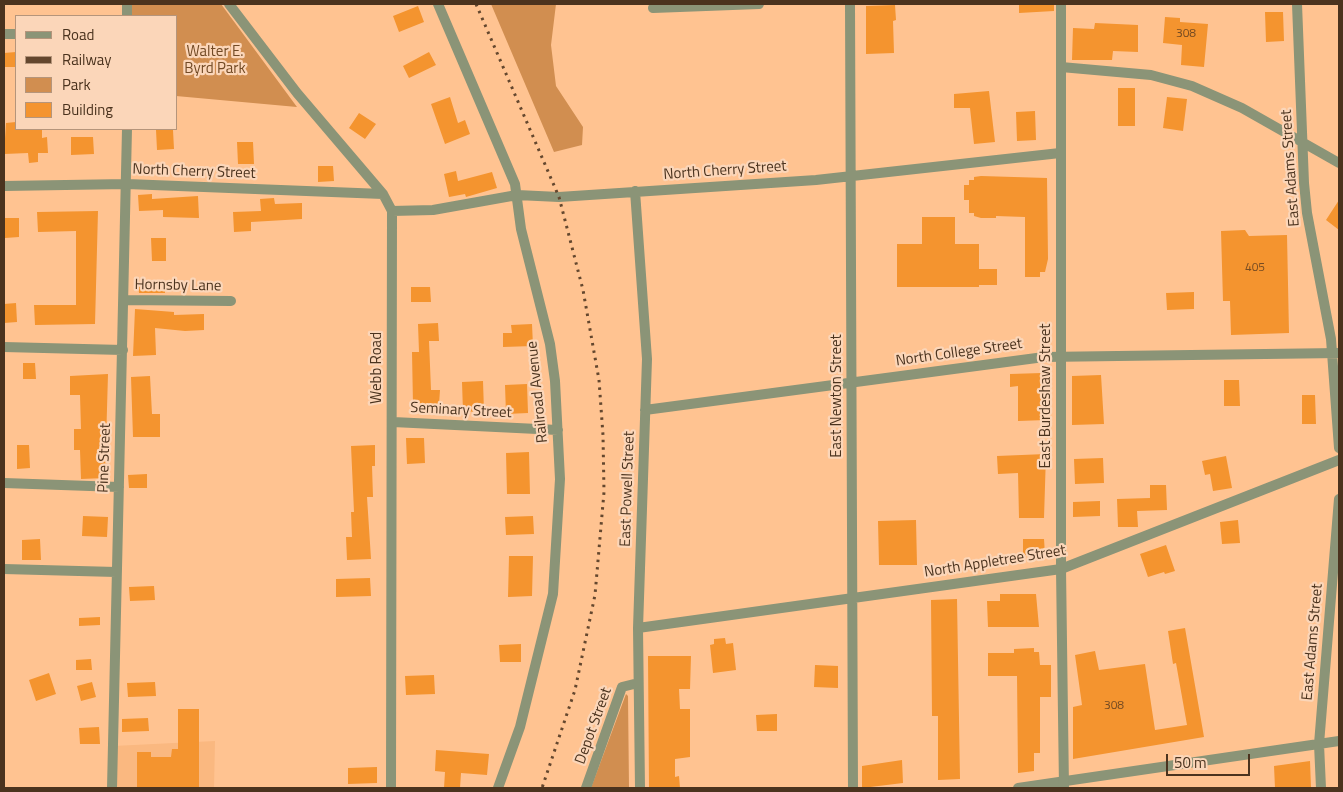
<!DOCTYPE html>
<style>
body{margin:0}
#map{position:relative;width:1343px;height:792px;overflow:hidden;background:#ffc391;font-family:"Titillium Web",sans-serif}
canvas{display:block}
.frame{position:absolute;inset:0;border:5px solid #4b331e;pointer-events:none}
.legend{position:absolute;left:15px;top:15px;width:162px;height:115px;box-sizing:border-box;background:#fbd6b9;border:1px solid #b5957b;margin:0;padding:6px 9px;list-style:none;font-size:15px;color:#4b331e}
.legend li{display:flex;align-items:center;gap:10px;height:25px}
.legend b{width:25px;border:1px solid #b5957b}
.scale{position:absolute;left:1166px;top:754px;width:84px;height:22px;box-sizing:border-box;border:2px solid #4b331e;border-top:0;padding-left:6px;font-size:15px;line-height:18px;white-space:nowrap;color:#4b331e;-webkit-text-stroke:4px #fbd6b9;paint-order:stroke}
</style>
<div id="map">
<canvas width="1343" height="792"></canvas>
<div class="frame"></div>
<ul class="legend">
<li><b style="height:6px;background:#8b9477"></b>Road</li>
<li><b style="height:6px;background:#64472e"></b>Railway</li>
<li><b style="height:14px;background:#d18e50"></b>Park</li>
<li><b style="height:14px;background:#f4942f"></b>Building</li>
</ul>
<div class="scale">50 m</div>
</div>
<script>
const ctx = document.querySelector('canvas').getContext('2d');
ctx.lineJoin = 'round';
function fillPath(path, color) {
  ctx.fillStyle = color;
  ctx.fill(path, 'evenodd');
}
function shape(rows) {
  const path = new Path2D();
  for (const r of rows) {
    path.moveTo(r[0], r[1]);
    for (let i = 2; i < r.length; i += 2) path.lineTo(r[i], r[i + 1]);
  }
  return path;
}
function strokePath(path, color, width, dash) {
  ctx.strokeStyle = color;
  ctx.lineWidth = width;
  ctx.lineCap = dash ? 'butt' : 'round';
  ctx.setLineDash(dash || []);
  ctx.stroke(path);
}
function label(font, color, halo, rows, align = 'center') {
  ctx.font = font + ' "Titillium Web",sans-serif';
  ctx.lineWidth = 4.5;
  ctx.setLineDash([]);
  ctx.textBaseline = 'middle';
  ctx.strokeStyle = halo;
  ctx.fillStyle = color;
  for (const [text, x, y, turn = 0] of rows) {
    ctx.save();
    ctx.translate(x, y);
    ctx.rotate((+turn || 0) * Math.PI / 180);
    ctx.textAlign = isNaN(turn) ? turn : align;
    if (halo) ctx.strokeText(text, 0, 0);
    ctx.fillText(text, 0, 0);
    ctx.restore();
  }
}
const built = shape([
 [215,741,214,788,112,788,113,746]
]);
const green = shape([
 [132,4,221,4,297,107,176,96,176,16,132,16],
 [491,4,556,4,551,45,556,86,583,127,582,145,554,152],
 [626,694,628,696,629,788,591,788]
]);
const building = shape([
 [1019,4,1054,4,1054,11,1019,13],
 [895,5,896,20,893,21,894,53,866,54,866,6],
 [418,6,424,22,399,32,393,16],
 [1265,12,1283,12,1284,41,1266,42],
 [1165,17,1180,18,1180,22,1208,24,1204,67,1181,65,1182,45,1163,43],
 [1095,23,1138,25,1138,52,1113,51,1112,60,1072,60,1073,28,1094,29],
 [16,52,16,67,5,67,4,53],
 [429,52,436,65,409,78,403,66],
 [1118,88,1135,88,1135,126,1118,126],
 [989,91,995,142,974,144,970,108,954,108,954,94],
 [450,97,458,123,465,120,470,134,445,144,431,104],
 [1167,97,1187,99,1183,131,1163,128],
 [1035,111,1036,140,1017,141,1016,112],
 [359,113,376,124,365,139,349,128],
 [16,122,16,129,42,129,42,138,47,137,48,153,38,153,38,162,29,163,28,153,4,154,6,123],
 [156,130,173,130,174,149,157,150],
 [71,137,93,137,94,154,71,155],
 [237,142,253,142,254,164,238,164],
 [318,166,333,166,334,181,318,182],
 [456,171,458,181,492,172,497,188,466,197,465,194,449,197,444,174],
 [981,176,1047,178,1048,259,1045,272,1040,272,1040,277,1025,277,1025,217,996,216,996,218,981,218,974,216,974,213,969,213,969,200,964,200,964,185,969,185,969,180,974,180,974,177],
 [152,194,152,199,198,196,199,218,163,217,163,210,139,211,138,195],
 [274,198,275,204,302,203,302,219,251,222,251,231,234,232,233,212,261,211,260,199],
 [1339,200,1339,230,1326,220],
 [98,211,95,324,35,325,34,305,76,305,76,231,38,232,37,212],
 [922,217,955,217,955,244,979,244,979,269,997,269,997,285,979,285,979,287,897,287,897,244,922,244],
 [4,218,19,218,19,237,5,238],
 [1245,230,1249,236,1287,235,1289,333,1231,335,1230,301,1223,301,1221,231],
 [151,238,166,238,166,261,152,261],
 [165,280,165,293,139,293,138,281],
 [411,287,430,287,431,302,411,302],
 [1194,292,1194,309,1167,310,1166,293],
 [16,303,17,322,4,323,4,304],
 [135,309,174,312,174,315,204,314,204,330,185,331,155,328,156,355,133,356],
 [438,323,439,341,429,341,431,390,440,390,439,405,413,405,412,352,419,352,418,324],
 [532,324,533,346,503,347,503,333,512,333,511,325],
 [23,363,35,363,36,379,23,379],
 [1042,373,1046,420,1018,421,1018,386,1010,387,1010,374],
 [108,374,105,478,81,479,80,450,74,450,74,429,81,429,80,395,70,395,70,376],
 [1101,375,1104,424,1072,425,1072,376],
 [150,376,152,414,160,414,160,437,133,437,131,377],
 [1224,380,1239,380,1240,406,1224,406],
 [483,381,484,411,463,412,462,382],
 [527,384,528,413,506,414,505,385],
 [1302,395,1315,395,1316,424,1302,424],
 [406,438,424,438,425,463,407,464],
 [17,445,29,445,30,468,17,469],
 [375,445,375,466,372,466,373,497,367,497,371,559,347,560,346,537,352,537,351,512,354,512,351,446],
 [529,452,530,494,507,494,506,453],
 [1046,454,1044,518,1019,518,1018,473,998,474,997,456],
 [1226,456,1232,488,1213,491,1210,474,1205,475,1202,461],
 [1103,458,1104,483,1075,484,1074,459],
 [147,474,147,488,129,488,128,475],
 [1150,485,1166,485,1167,510,1137,511,1138,527,1118,527,1117,499,1150,498],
 [1100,501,1100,516,1073,517,1073,502],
 [83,516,108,517,107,537,82,536],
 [533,516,534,534,506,535,505,517],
 [916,520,917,565,879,565,878,521],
 [1238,520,1240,543,1222,544,1220,522],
 [40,539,41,560,22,560,22,540],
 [1023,539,1044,539,1045,554,1023,555],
 [1166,545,1175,571,1165,574,1164,572,1148,577,1140,554],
 [509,556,533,556,532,596,508,597],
 [370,578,371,596,336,597,336,579],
 [154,586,155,600,130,601,129,587],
 [1000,594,1036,594,1039,627,988,627,987,601,1000,601],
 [957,599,960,779,938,780,938,716,932,716,931,600],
 [100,617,100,625,79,626,79,618],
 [1185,628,1204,737,1073,759,1073,707,1082,705,1075,655,1095,651,1099,670,1145,664,1155,730,1187,725,1176,663,1173,664,1168,631],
 [725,638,726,644,733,643,736,670,713,673,710,645,714,644,714,639],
 [521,644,521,662,500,662,499,645],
 [1034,648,1034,652,1039,652,1040,665,1051,665,1051,697,1040,697,1040,753,1034,753,1034,771,1018,773,1017,676,988,676,988,653,1014,653,1014,649],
 [648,656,691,656,690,689,679,689,680,709,690,709,690,757,675,759,675,777,679,776,680,788,649,788],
 [91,659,92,670,76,670,76,660],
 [815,665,838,666,838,688,814,687],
 [49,673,56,694,36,701,29,680],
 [434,675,435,694,406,695,405,676],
 [92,682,96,697,81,701,77,686],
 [155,682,156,696,128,697,127,683],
 [178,709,199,709,199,788,137,788,137,752,151,752,151,757,171,757,172,749,178,749],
 [777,714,777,731,757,731,756,715],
 [148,718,149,731,122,732,122,719],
 [99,727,100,744,80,744,79,728],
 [436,750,489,754,487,775,461,773,460,788,444,788,445,772,435,771],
 [902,760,903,783,862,788,862,766],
 [1310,761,1311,788,1275,788,1274,766],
 [377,767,377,783,348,784,348,768]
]);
const minor = shape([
 [127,4,127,16],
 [229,4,297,93,383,194,392,211,391,788],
 [438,4,515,184,521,229,550,344,555,381,560,479,553,594,520,727,498,788],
 [850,4,853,788],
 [1297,4,1304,183,1307,213,1331,339,1339,448],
 [653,8,759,4],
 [4,34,16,34],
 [1061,67,1151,75,1192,86,1242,108,1339,163],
 [4,186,127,184,383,194],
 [635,191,647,359,638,628,640,788],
 [392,211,433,210,517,195,559,197,816,180,1060,153],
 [124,300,231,301],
 [4,347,123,350],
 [645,410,1044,357,1339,353],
 [393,422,558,430],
 [4,483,119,487],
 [4,569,116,572],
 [638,628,1061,569,1339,460],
 [112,788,127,129],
 [586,788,622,687,638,683],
 [1018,788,1339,741],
 [1321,788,1319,744,1339,499]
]);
const tertiary = shape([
 [1061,4,1061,569,1064,788]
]);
const rail = shape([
 [476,4,559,197,583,290,599,380,603,435,604,492,595,595,575,690,542,788]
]);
const numberNames = [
 ["308",1186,34],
 ["405",1255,268],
 ["308",1114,706]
];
const parkNames = [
 ["Walter E.",215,52],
 ["Byrd Park",215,69]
];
const streetNames = [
 ["East Adams Street",1291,168,-94],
 ["North Cherry Street",725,171,-4],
 ["North Cherry Street",194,172,2],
 ["Hornsby Lane",178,286,1],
 ["North College Street",959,353,-8],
 ["Webb Road",377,368,-90],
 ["Railroad Avenue",538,392,-96],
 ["East Newton Street",837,396,-90],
 ["East Burdeshaw Street",1046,396,-90],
 ["Seminary Street",461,411,3],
 ["Pine Street",105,458,-88],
 ["East Powell Street",628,489,-88],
 ["North Appletree Street",995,562,-9],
 ["East Adams Street",1313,642,-85],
 ["Depot Street",594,726,-70]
];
fillPath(built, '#fab880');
fillPath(green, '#d18e50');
fillPath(building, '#f4942f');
strokePath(minor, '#8b9477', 10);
strokePath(tertiary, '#8b9477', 10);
strokePath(rail, '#64472e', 3, [2.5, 5]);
label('12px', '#754b22', null, numberNames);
label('15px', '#724a25', '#fbd6b9', parkNames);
label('15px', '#4b331e', '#fbd6b9', streetNames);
</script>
